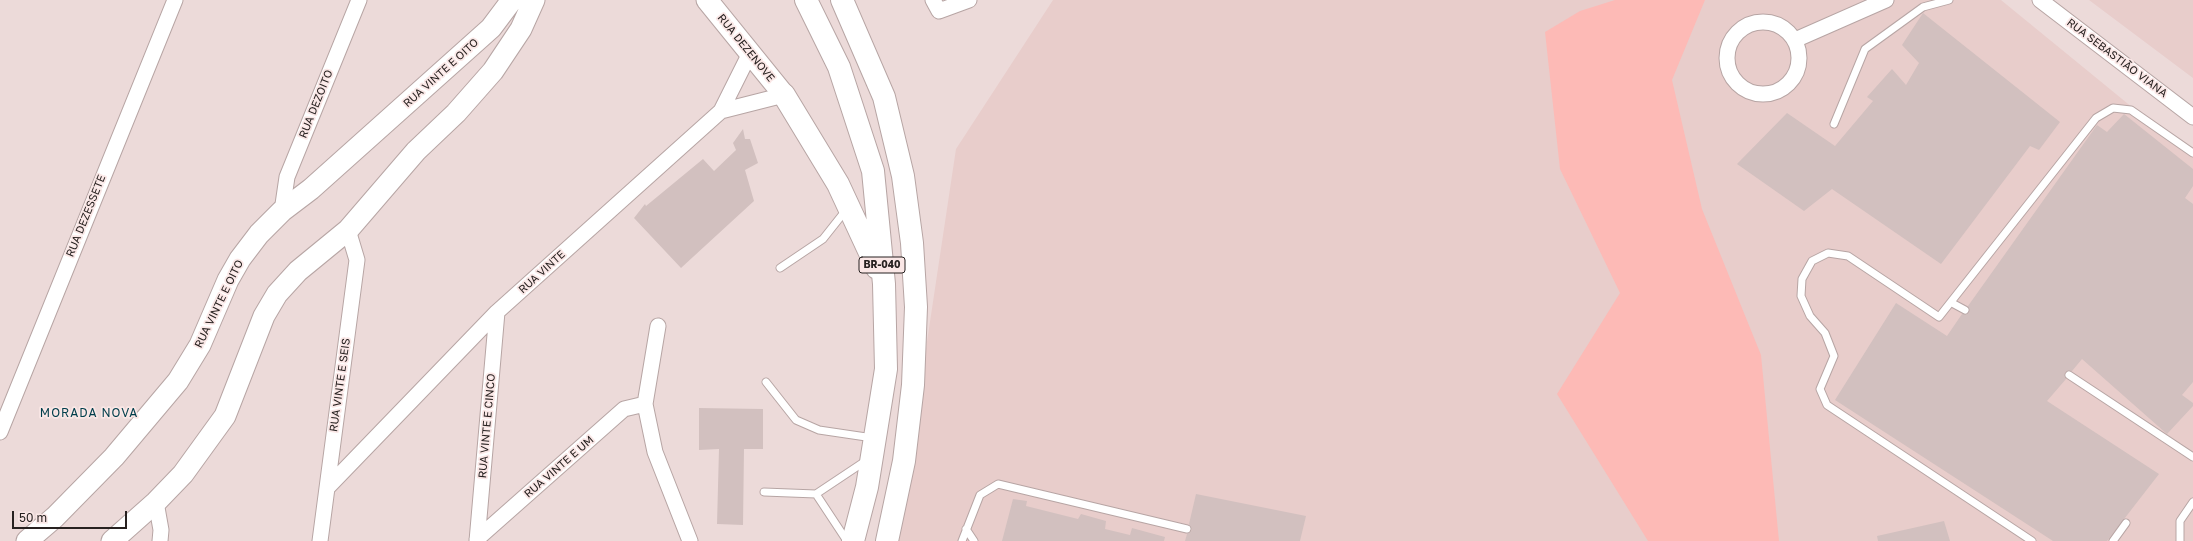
<!DOCTYPE html>
<meta charset="utf-8">
<style>
body{margin:0}
#map{position:relative;width:2193px;height:541px;overflow:hidden;background:#ecdad9;font-family:"Golos Text",sans-serif}
canvas{display:block}
.scale{position:absolute;left:12px;top:511px;width:115px;height:18px;box-sizing:border-box;border:2px solid #272120;border-top:0;padding-left:5px;font-size:12px;line-height:14px;white-space:nowrap;color:#272120;-webkit-text-stroke:3px #fae7e6;paint-order:stroke}
</style>
<div id="map">
<canvas width="2193" height="541"></canvas>
<div class="scale">50 m</div>
</div>
<script>
const ctx = document.querySelector('canvas').getContext('2d');
ctx.lineJoin = 'round';
function fillPath(path, color) {
  ctx.fillStyle = color;
  ctx.fill(path, 'evenodd');
}
function shape(rows) {
  const path = new Path2D();
  for (const r of rows) {
    if (r.length === 3) {
      path.moveTo(r[0] + r[2], r[1]);
      path.arc(r[0], r[1], r[2], 0, 2 * Math.PI);
      continue;
    }
    path.moveTo(r[0], r[1]);
    for (let i = 2; i < r.length; i += 2) path.lineTo(r[i], r[i + 1]);
  }
  return path;
}
function strokePath(path, color, width, dash) {
  ctx.strokeStyle = color;
  ctx.lineWidth = width;
  ctx.lineCap = dash ? 'butt' : 'round';
  ctx.setLineDash(dash || []);
  ctx.stroke(path);
}
function label(font, color, halo, rows, align = 'center') {
  ctx.font = font + ' "Golos Text",sans-serif';
  ctx.lineWidth = 3.5;
  ctx.setLineDash([]);
  ctx.textBaseline = 'middle';
  ctx.strokeStyle = halo;
  ctx.fillStyle = color;
  for (const [text, x, y, turn = 0] of rows) {
    ctx.save();
    ctx.translate(x, y);
    ctx.rotate((+turn || 0) * Math.PI / 180);
    ctx.textAlign = isNaN(turn) ? turn : align;
    if (halo) ctx.strokeText(text, 0, 0);
    ctx.fillText(text, 0, 0);
    ctx.restore();
  }
}
const built = shape([
 [1053,0,2001,0,2193,157,2193,541,897,541,956,149],
 [2089,0,2193,0,2193,78]
]);
const green = shape([
 [1615,0,1705,0,1672,80,1702,209,1761,355,1779,541,1648,541,1557,394,1620,293,1560,169,1545,32,1580,11]
]);
const building = shape([
 [1923,13,2060,122,2039,150,2030,146,1941,264,1832,189,1804,211,1737,164,1787,113,1835,146,1873,101,1867,97,1892,69,1906,85,1919,63,1902,45],
 [2124,114,2193,169,2193,186,2185,198,2193,204,2193,382,2182,395,2193,403,2193,406,2167,434,2082,359,2072,371,2065,372,2066,379,2047,401,2159,474,2107,541,2053,541,1835,400,1896,303,1947,336,1962,314,1969,313,1968,306,2097,125,2107,132],
 [743,129,745,139,750,139,758,163,745,170,754,201,681,268,634,218,645,204,646,206,703,159,714,171,736,150,733,143],
 [699,408,763,409,763,449,744,449,743,525,717,524,719,449,699,450],
 [1196,494,1306,516,1300,541,1185,541,1187,534,1192,530,1189,524],
 [1013,499,1027,501,1026,506,1078,519,1081,514,1106,521,1105,529,1130,535,1132,528,1165,537,1164,541,1002,541],
 [1944,521,1950,541,1878,541,1877,536]
]);
const lane = shape([
 [1834,124,1865,49,1923,7,1949,0],
 [780,268,823,239,846,210],
 [1952,303,1965,310],
 [2069,375,2193,457],
 [766,382,796,420,819,430,873,438],
 [764,492,816,494,847,541],
 [816,494,867,460],
 [966,529,974,541],
 [962,541,980,495,998,484,1187,529],
 [2032,541,1827,405,1820,389,1834,356,1825,333,1810,316,1801,296,1802,279,1812,261,1828,253,1848,256,1939,317,2096,118,2113,108,2131,110,2193,153],
 [2113,541,2126,523],
 [2180,541,2180,521,2193,502]
]);
const street = shape([
 [933,0,939,11,969,0],
 [2040,0,2193,117],
 [1763,58,36],
 [1795,40,1886,0],
 [721,111,750,53],
 [282,211,287,177,359,0],
 [658,326,645,404,655,452,690,541],
 [0,432,175,0],
 [327,488,497,312,721,111,784,95],
 [156,502,161,530,160,541],
 [477,539,624,409,645,404],
 [320,541,357,260,348,230],
 [477,541,497,312]
]);
const secondary = shape([
 [707,0,784,95],
 [27,541,55,517,114,457,178,381,200,345,228,280,240,259,259,234,282,211,311,189,491,28,512,0],
 [112,541,156,502,183,474,225,416,264,316,277,294,298,271,348,230,416,151,456,113,493,71,521,29,534,0]
]);
const highway = shape([
 [806,0,839,67,873,171,884,284,886,369,867,487,853,541],
 [842,0,884,97,903,176,912,243,916,307,913,385,904,461,887,541],
 [784,95,838,184,877,268]
]);
const shields = [
 [882,265,46]
];
const shieldNames = [
 ["BR-040",882,265]
];
const streetNames = [
 ["RUA DEZENOVE",746,48,51],
 ["RUA SEBASTIÃO VIANA",2117,58,37],
 ["RUA VINTE E OITO",441,73,-42],
 ["RUA DEZOITO",316,104,-68],
 ["RUA DEZESSETE",86,216,-68],
 ["RUA VINTE",542,272,-42],
 ["RUA VINTE E OITO",219,304,-64],
 ["RUA VINTE E SEIS",340,385,-82],
 ["RUA VINTE E CINCO",487,426,-85],
 ["RUA VINTE E UM",559,467,-41]
];
const neighbourhoodNames = [
 ["MORADA NOVA",89,413]
];
fillPath(built, '#e8cdcb');
fillPath(green, '#fdbab6');
fillPath(building, '#d2c0bf');
strokePath(lane, '#b7a5a4', 9);
strokePath(street, '#b7a5a4', 17);
strokePath(secondary, '#b7a5a4', 23);
strokePath(highway, '#b7a5a4', 24);
strokePath(lane, '#fff', 7);
strokePath(street, '#fff', 15);
strokePath(secondary, '#fff', 21);
strokePath(highway, '#fff', 22);
for (const [x, y, w] of shields) {
  const box = new Path2D();
  box.roundRect(x - w / 2, y - 8, w, 16, 3);
  ctx.fillStyle = '#fae7e6';
  ctx.fill(box);
  strokePath(box, '#272120', 1);
}
label('bold 10px', '#272120', null, shieldNames);
label('11px', '#272120', '#fae7e6', streetNames);
ctx.letterSpacing = '1px';
label('12px', '#003e4b', '#fae7e6', neighbourhoodNames);
ctx.letterSpacing = '0px';
</script>
